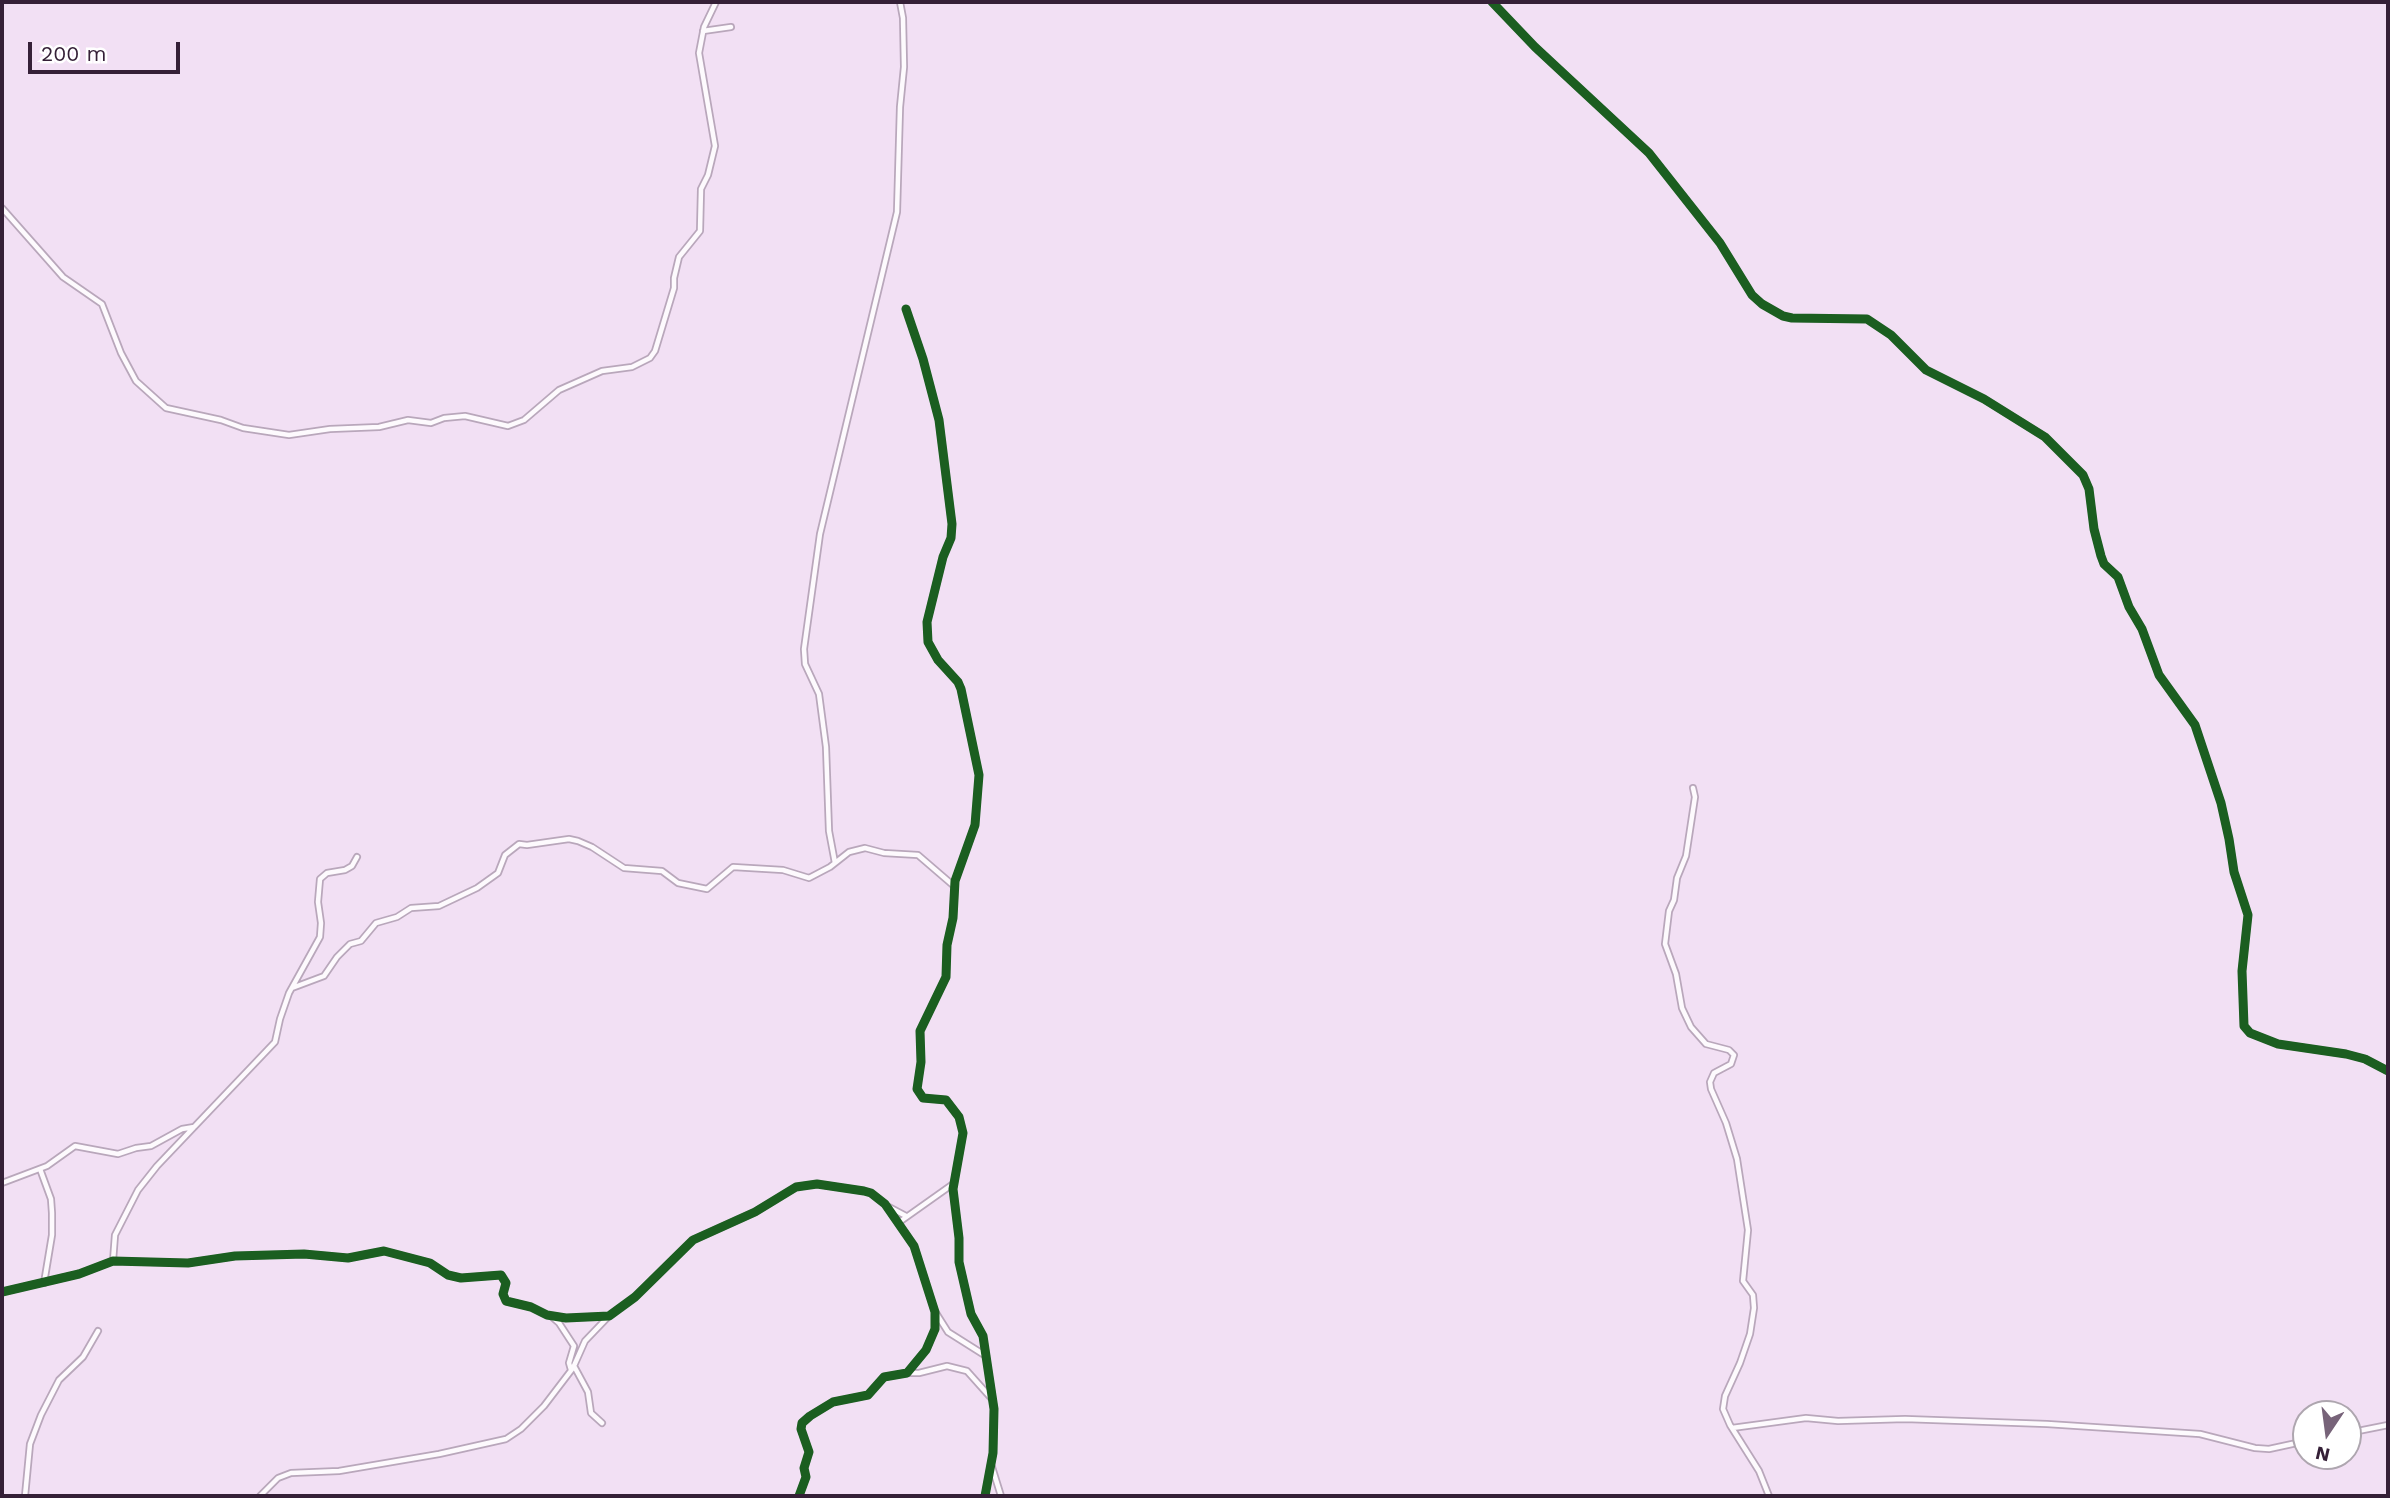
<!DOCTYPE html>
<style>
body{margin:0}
#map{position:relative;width:2390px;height:1498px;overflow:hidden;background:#f2e0f4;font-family:"Work Sans",sans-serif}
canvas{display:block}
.frame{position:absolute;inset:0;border:4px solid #352037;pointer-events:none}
.north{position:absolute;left:2292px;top:1400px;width:70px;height:70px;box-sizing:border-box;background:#fff;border:2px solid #aea6af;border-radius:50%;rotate:193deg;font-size:19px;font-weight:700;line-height:28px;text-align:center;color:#352037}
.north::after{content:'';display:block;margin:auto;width:24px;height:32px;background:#776379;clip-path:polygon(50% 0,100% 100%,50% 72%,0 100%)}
.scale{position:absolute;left:28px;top:42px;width:152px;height:32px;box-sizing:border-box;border:4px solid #352037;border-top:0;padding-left:9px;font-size:21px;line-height:24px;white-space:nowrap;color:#352037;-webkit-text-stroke:5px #fff;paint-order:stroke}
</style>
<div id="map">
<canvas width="2390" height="1498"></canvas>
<div class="frame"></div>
<div class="north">N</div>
<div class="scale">200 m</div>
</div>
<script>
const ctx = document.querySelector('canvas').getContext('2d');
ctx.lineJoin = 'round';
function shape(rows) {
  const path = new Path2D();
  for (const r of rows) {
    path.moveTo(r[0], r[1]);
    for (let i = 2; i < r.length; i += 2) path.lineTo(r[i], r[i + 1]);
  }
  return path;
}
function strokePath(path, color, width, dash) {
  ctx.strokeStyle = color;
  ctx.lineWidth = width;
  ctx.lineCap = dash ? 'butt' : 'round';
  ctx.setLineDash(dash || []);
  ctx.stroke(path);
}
const street = shape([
 [1492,2,1535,47,1649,153,1720,243,1752,295,1762,304,1783,316,1792,318,1867,319,1891,335,1926,370,1984,399,2045,437,2083,475,2089,489,2094,529,2101,556,2104,564,2118,577,2129,607,2142,629,2159,675,2195,725,2221,803,2229,839,2234,872,2248,915,2242,971,2244,1026,2250,1033,2278,1044,2346,1054,2365,1059,2388,1071],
 [703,31,731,27],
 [2,208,63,277,102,304,121,353,136,381,166,408,221,420,243,428,289,435,330,429,379,427,408,420,431,423,444,418,465,416,508,426,524,420,559,390,602,371,632,367,650,358,655,351,674,288,674,278,679,257,700,231,701,189,708,175,715,146,699,53,704,27,716,2],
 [906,309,923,359,939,420,952,524,951,538,943,557,927,622,928,642,938,660,958,682,961,689,979,775,975,825,955,881,953,918,947,945,946,977,920,1031,921,1062,917,1089,923,1098,946,1100,959,1117,963,1133,953,1189,959,1238,959,1262,971,1314,983,1336,994,1409,993,1453,985,1496],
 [1693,788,1695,797,1686,856,1677,878,1674,900,1669,911,1665,944,1676,974,1682,1008,1691,1027,1706,1044,1729,1050,1734,1055,1731,1064,1714,1073,1710,1082,1711,1089,1726,1123,1737,1159,1748,1230,1743,1281,1753,1295,1754,1308,1750,1334,1740,1363,1725,1396,1723,1409,1730,1425,1759,1471,1769,1496],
 [835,863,829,831,826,747,819,694,805,664,804,649,820,534,897,212,900,107,904,67,903,18,900,2],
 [292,988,324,976,337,957,350,944,361,941,376,923,397,917,411,908,439,906,477,888,498,873,505,855,519,844,527,845,569,839,578,841,592,847,624,868,662,871,678,883,707,889,733,867,783,870,809,878,830,867,849,852,865,848,884,853,918,855,954,886],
 [40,1169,51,1199,52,1213,52,1235,44,1283],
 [2,1183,47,1166,75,1146,118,1154,136,1148,151,1146,182,1129,194,1127],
 [889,1207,906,1216],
 [898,1223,953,1184],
 [113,1261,115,1235,138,1190,157,1166,275,1042,280,1019,289,993,320,937,321,923,318,902,320,879,327,873,345,870,352,866,357,857],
 [2,1292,79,1274,113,1261,188,1263,235,1256,304,1254,348,1258,384,1251,430,1263,448,1275,461,1278,501,1275,506,1283,503,1294,506,1301,531,1307,547,1315,566,1318,609,1316,635,1297,693,1240,755,1212,796,1187,817,1184,864,1191,871,1193,885,1204,914,1246,935,1312,935,1329,926,1350,907,1373,884,1377,868,1395,833,1402,810,1416,802,1423,801,1429,809,1452,804,1468,806,1477,799,1496],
 [936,1313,948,1332,986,1356],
 [551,1316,559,1323,574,1346,569,1363,571,1370],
 [574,1366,588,1392,591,1413,602,1423],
 [908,1373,919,1373,947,1366,967,1371,992,1399],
 [1732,1428,1806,1418,1838,1421,1905,1419,2047,1424,2200,1434,2255,1448,2269,1449,2306,1441],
 [2348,1433,2388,1425],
 [992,1467,1001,1496],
 [25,1496,30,1444,41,1415,59,1380,83,1357,98,1331],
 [260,1496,278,1478,291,1473,339,1471,439,1454,506,1439,521,1429,544,1406,573,1368,585,1341,608,1317]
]);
const cycleway = shape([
 [1492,2,1535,47,1649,153,1720,243,1752,295,1762,304,1783,316,1792,318,1867,319,1891,335,1926,370,1984,399,2045,437,2083,475,2089,489,2094,529,2101,556,2104,564,2118,577,2129,607,2142,629,2159,675,2195,725,2221,803,2229,839,2234,872,2248,915,2242,971,2244,1026,2250,1033,2278,1044,2346,1054,2365,1059,2388,1071],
 [906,309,923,359,939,420,952,524,951,538,943,557,927,622,928,642,938,660,958,682,961,689,979,775,975,825,955,881,953,918,947,945,946,977,920,1031,921,1062,917,1089,923,1098,946,1100,959,1117,963,1133,953,1189,959,1238,959,1262,971,1314,983,1336,994,1409,993,1453,985,1496],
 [2,1292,79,1274,113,1261,188,1263,235,1256,304,1254,348,1258,384,1251,430,1263,448,1275,461,1278,501,1275,506,1283,503,1294,506,1301,531,1307,547,1315,566,1318,609,1316,635,1297,693,1240,755,1212,796,1187,817,1184,864,1191,871,1193,885,1204,914,1246,935,1312,935,1329,926,1350,907,1373,884,1377,868,1395,833,1402,810,1416,802,1423,801,1429,809,1452,804,1468,806,1477,799,1496]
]);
strokePath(street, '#b9a7bb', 8);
strokePath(street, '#fdfafd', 4.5);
strokePath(cycleway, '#1b5e20', 9);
</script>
